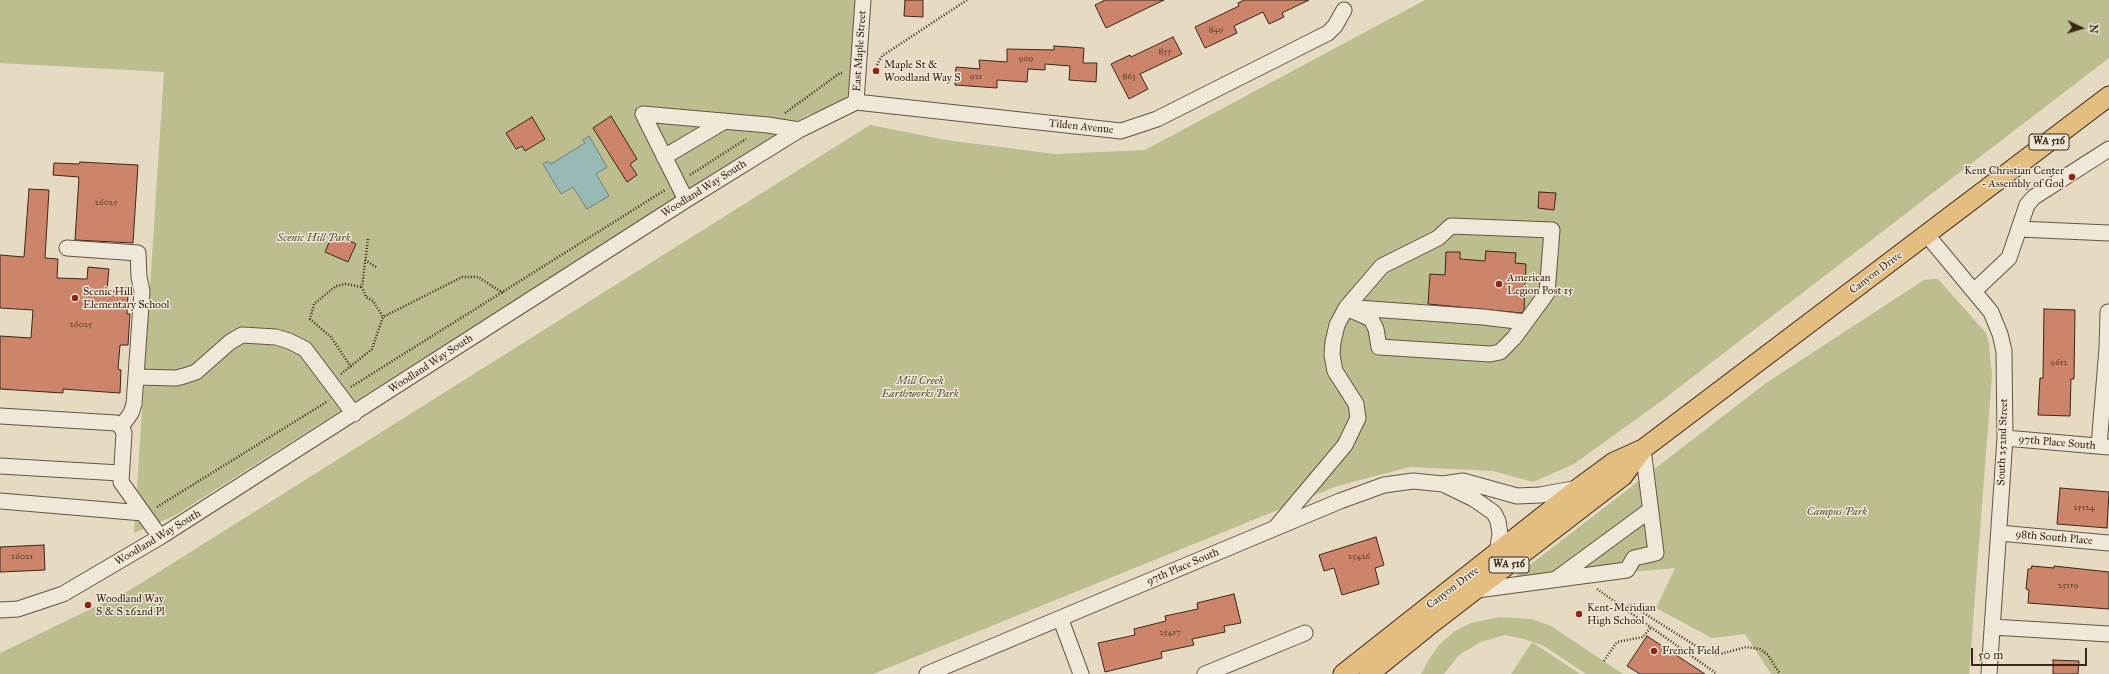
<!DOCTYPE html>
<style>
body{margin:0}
#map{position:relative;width:2109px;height:674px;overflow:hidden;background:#e7dac2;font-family:"IM FELL Great Primer",serif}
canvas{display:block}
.north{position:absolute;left:2061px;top:8px;width:40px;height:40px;-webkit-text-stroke:3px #efe7d7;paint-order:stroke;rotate:94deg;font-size:11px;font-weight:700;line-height:16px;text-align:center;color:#3c2617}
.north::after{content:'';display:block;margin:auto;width:14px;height:18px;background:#3c2617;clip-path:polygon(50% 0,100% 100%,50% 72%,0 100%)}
.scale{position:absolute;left:1971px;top:648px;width:116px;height:18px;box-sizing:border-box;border:2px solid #3c2617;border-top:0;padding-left:5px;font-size:12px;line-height:14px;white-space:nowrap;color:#3c2617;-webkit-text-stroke:3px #efe7d7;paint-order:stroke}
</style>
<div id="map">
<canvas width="2109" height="674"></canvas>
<div class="north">N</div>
<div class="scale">50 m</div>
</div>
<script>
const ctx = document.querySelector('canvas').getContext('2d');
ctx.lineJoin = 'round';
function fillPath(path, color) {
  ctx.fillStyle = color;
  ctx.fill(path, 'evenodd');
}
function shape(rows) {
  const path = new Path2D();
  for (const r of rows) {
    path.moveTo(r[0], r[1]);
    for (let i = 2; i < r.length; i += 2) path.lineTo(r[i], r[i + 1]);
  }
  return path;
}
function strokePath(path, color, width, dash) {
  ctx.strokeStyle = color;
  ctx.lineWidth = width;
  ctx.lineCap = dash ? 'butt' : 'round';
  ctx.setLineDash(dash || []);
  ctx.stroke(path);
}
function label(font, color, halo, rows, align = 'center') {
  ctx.font = font + ' "IM FELL Great Primer",serif';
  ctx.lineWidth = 3;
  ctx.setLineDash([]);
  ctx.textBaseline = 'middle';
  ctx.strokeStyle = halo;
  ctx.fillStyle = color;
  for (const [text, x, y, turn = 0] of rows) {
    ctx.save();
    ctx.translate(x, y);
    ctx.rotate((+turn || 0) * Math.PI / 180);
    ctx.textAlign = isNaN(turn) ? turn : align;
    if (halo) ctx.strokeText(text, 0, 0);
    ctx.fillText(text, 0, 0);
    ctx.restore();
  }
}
const green = shape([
 [0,0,863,0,856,102,807,115,174,516,134,533,164,72,0,63],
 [1425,0,2109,0,2109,58,1660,402,1574,464,1533,482,1493,471,1410,467,1337,486,873,674,0,674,0,653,130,590,870,125,946,140,1055,154,1145,150],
 [1932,279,1938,279,1986,333,1989,344,1992,375,1969,674,1771,674,1745,634,1712,638,1656,608,1675,568,1580,577,1500,588,1766,383,1924,280],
 [1500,617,1532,619,1551,626,1623,674,1586,674,1544,646,1524,639,1505,635,1481,642,1459,655,1444,674,1421,674,1428,661,1439,645,1455,631,1471,623],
 [1532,642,1580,674,1511,674]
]);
const water = shape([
 [589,136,607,167,596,174,609,196,587,209,573,187,561,194,543,164,548,161,551,164,585,143,583,140,589,136]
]);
const building = shape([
 [905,0,923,0,923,17,904,16,905,0],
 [1105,0,1164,0,1106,28,1095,5,1105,0],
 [1244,0,1309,0,1282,13,1284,17,1269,24,1263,12,1234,26,1237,33,1205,48,1195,27,1239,6,1238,3,1244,0],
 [1173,37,1182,54,1140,74,1148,89,1129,99,1111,64,1130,55,1131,57,1173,37],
 [1054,46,1084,48,1083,63,1097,63,1096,82,1069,80,1070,66,1045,64,1045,70,1028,69,1027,82,997,80,997,88,955,85,956,67,980,69,979,60,1007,62,1007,49,1054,50,1054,46],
 [611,116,637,159,630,164,637,175,627,182,593,128,611,116],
 [532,117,545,139,525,151,522,146,516,149,506,133,532,117],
 [80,162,138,165,133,243,75,240,79,177,53,175,54,163,79,164,80,162],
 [29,189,49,190,45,258,58,259,57,278,87,279,88,267,109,269,107,290,128,293,127,314,130,314,128,345,120,345,118,369,121,370,120,393,63,389,63,393,0,389,0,336,31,338,33,310,0,308,0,255,24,257,29,189],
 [1539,192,1556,193,1554,210,1538,208,1539,192],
 [333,233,356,244,348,262,325,252,333,233],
 [1486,251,1516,253,1515,263,1526,264,1524,310,1522,313,1428,304,1430,274,1445,275,1446,252,1460,252,1460,259,1485,261,1486,251],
 [2044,309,2075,310,2074,379,2071,379,2070,416,2038,415,2040,378,2043,378,2044,309],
 [2060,488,2109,492,2107,528,2057,524,2060,488],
 [1376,537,1384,565,1375,568,1379,584,1342,595,1334,568,1324,571,1319,555,1376,537],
 [44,545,45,570,0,572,0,547,44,545],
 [2032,566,2054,568,2054,566,2109,572,2109,609,2028,603,2029,590,2026,589,2028,569,2031,569,2032,566],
 [1234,594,1241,623,1224,626,1225,632,1192,639,1194,645,1161,652,1162,658,1105,672,1098,643,1135,635,1134,629,1166,621,1165,616,1198,609,1197,603,1234,594],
 [1647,636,1705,674,1640,674,1627,666,1647,636],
 [2053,660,2079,661,2078,674,2053,674,2053,660]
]);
const path = shape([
 [874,70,882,56,967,0],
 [785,113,840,73,843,73],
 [690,175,746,139],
 [368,239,362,287,366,297,373,301,383,317],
 [365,260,376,267],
 [351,367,331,337,310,319,314,304,336,286,346,284,362,287],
 [341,374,372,349,383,317,462,277,478,277,503,293],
 [351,387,665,190],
 [157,507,328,401],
 [1597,589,1717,674],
 [1622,607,1631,605,1707,653,1717,655,1746,647,1760,649,1768,655,1780,674],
 [1604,661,1617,642,1643,637,1651,627]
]);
const minor = shape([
 [856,102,1121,131,1157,119,1328,33,1335,26,1344,10],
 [856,102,863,0],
 [664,157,725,121],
 [686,200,643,114,768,125,799,130],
 [2019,229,2109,233],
 [1927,235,1991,312,2000,334,2004,351,2005,438,1989,674],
 [67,248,138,253,139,277,142,291,134,404,131,413,121,427],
 [1974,291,2009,258,2027,205,2034,197,2109,149],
 [1357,308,1483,317,1525,322],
 [2107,348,2108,312],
 [136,377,176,378,184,376,196,372,230,342,242,335,276,337,289,341,305,349,354,414],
 [0,416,116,423,121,427,124,433,121,482,160,537],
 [2005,438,2109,447],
 [2099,446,2107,348,2109,348],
 [0,466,120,473],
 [1443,484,1474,499,1494,513,1498,521,1500,534,1497,553],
 [0,501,143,513],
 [1276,527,1345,445,1358,418,1356,404,1335,371,1332,355,1333,342,1337,325,1346,308,1382,266,1438,238,1451,226,1552,230,1547,293,1514,338,1500,352,1490,354,1379,347,1376,329,1371,319,1346,308],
 [1999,533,2109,543],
 [1556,579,1650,510],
 [1477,590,1627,570,1634,558,1656,553,1643,449],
 [0,610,18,609,63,594,160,537,686,200,799,130,856,102],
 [1061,620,1081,674],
 [1992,627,2109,634],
 [927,674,1340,501,1384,485,1413,481,1443,484,1463,481,1517,496,1540,495,1578,488],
 [1205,674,1305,633]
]);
const major = shape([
 [1343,674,1580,487,1614,462,1643,449,2109,96],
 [1369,674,1427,627,1623,476,1642,450]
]);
const markers = [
 [876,71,4,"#8f2418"],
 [2072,177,4,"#8f2418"],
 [1499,284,4,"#8f2418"],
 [75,298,4,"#8f2418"],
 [88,605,4,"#8f2418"],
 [1579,614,4,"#8f2418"],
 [1654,651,4,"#8f2418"]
];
const numberNames = [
 ["849",1216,30],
 ["855",1165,52],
 ["909",1026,59],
 ["921",976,77],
 ["863",1129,77],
 ["26025",106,203],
 ["26025",81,325],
 ["9612",2059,363],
 ["25124",2084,508],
 ["26021",22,557],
 ["25426",1359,557],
 ["25119",2068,586],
 ["25417",1170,633]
];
const shields = [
 [2049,142,40],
 [1509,565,40]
];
const shieldNames = [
 ["WA 516",2049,142],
 ["WA 516",1509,565]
];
const streetNames = [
 ["East Maple Street",860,51,-86],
 ["Tilden Avenue",1081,127,6],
 ["Woodland Way South",704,189,-32],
 ["Canyon Drive",1876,273,-37],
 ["Woodland Way South",431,364,-33],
 ["South 252nd Street",2003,442,-88],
 ["97th Place South",2057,443,5],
 ["Woodland Way South",158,538,-31],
 ["98th South Place",2054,538,5],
 ["97th Place South",1183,567,-23],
 ["Canyon Drive",1453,588,-37]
];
const poiNames = [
 ["Maple St &",884,65],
 ["Woodland Way S",884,78],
 ["Kent Christian Center",2064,171,"right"],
 ["- Assembly of God",2064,184,"right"],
 ["American",1507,278],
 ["Legion Post 15",1507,291],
 ["Scenic Hill",83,292],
 ["Elementary School",83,305],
 ["Woodland Way",96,599],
 ["S & S 262nd Pl",96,612],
 ["Kent-Meridian",1587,608],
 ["High School",1587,621],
 ["French Field",1662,651]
];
const parkNames = [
 ["Scenic Hill Park",314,238],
 ["Mill Creek",920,381],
 ["Earthworks Park",920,394],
 ["Campus Park",1837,512]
];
fillPath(green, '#bcbe8f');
fillPath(water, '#97bab7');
strokePath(water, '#737f77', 1);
fillPath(building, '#cc856b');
strokePath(building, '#3c2617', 1);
strokePath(minor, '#675342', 17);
strokePath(major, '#3c2617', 21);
strokePath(path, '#3c2617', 2.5, [1, 2]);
strokePath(minor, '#efe7d7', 15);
strokePath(major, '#e4bd81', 19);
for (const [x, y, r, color] of markers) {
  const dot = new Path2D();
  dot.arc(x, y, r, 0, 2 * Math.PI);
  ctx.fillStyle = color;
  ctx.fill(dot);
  strokePath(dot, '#efe7d7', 1.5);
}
label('9px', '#603e2c', null, numberNames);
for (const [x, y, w] of shields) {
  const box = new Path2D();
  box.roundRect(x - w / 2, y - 8, w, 16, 3);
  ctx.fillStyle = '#efe7d7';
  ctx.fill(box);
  strokePath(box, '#3c2617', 1);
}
label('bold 10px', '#3c2617', null, shieldNames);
label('11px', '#3c2617', '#efe7d7', streetNames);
label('11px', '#3c2617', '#efe7d7', poiNames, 'left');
label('italic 11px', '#5c4c35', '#efe7d7', parkNames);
</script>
